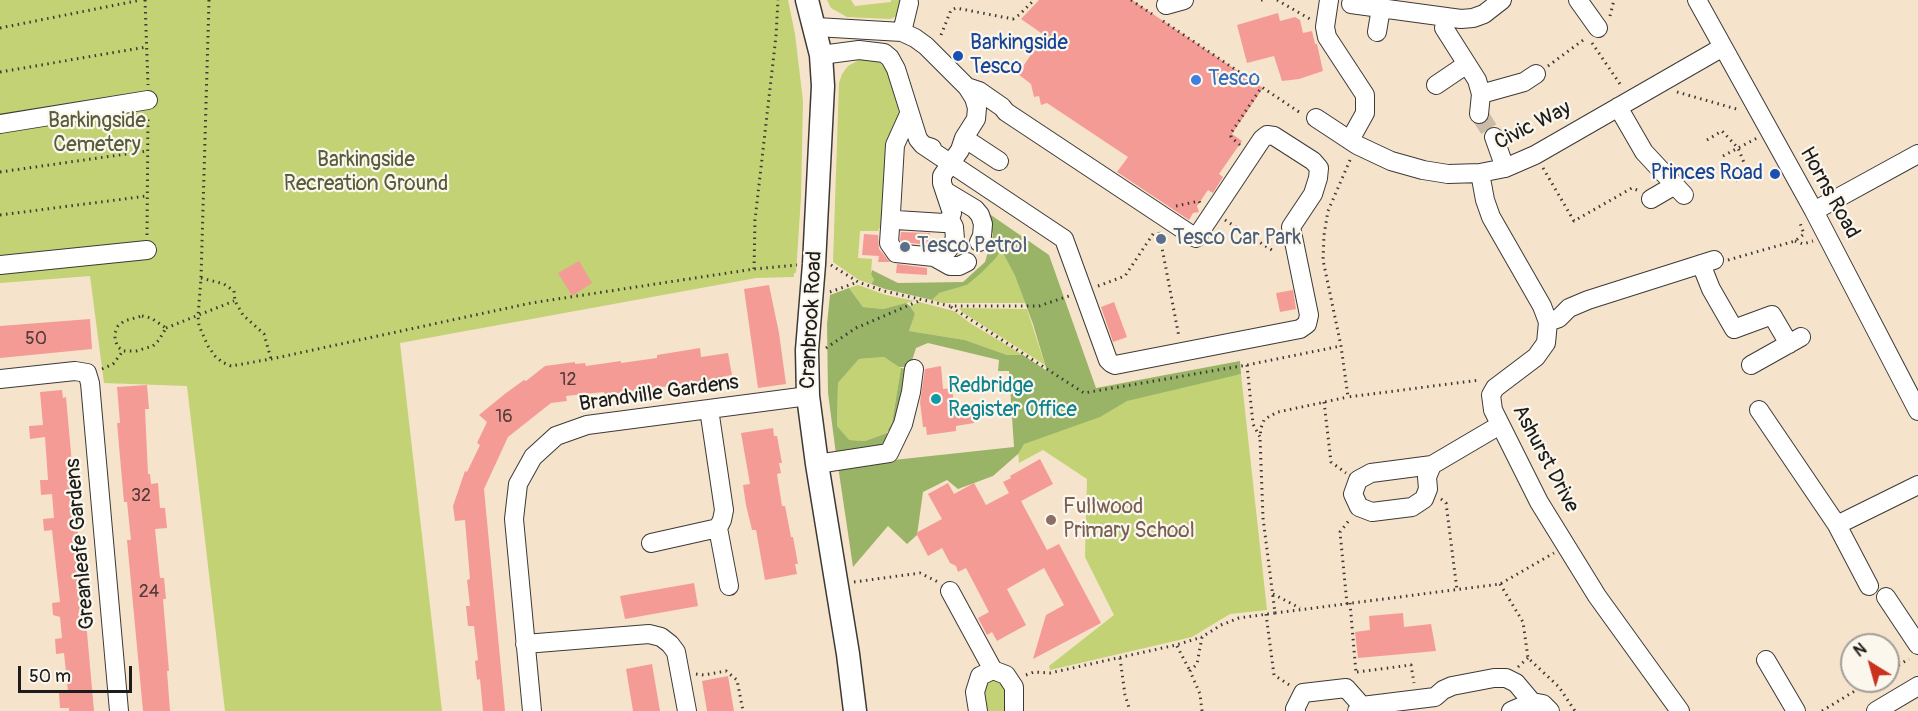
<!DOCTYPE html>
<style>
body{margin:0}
#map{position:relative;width:1918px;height:711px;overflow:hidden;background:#f6e3cb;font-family:Pangolin,sans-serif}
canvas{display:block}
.north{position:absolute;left:1840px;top:633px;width:60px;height:60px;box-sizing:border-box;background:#fbf7ec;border:2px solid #a29f99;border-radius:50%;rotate:323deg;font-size:16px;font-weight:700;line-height:24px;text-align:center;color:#1c1c1c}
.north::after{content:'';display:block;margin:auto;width:21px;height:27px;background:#c8321e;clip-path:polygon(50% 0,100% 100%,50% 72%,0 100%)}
.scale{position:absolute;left:18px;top:666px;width:114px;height:27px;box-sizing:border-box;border:3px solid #1c1c1c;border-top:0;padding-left:8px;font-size:18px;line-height:21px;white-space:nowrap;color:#1c1c1c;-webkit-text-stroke:4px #fbf7ec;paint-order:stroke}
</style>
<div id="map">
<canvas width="1918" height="711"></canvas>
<div class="north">N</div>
<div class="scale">50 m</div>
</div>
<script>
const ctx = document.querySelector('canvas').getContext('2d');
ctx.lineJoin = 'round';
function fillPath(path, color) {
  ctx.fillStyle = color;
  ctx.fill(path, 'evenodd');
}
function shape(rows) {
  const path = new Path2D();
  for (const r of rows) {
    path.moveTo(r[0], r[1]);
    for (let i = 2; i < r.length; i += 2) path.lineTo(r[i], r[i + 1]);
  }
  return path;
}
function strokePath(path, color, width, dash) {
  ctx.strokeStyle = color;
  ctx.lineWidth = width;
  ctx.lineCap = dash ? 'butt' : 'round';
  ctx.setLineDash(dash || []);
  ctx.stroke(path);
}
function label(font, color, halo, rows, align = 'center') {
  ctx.font = font + ' Pangolin,sans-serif';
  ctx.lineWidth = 4.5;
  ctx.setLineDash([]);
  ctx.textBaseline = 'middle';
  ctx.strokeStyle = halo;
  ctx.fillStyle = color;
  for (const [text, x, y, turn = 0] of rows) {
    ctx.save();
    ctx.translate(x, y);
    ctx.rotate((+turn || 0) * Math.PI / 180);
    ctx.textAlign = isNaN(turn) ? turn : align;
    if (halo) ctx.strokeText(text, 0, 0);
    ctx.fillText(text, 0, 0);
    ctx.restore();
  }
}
const green = shape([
 [0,0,788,0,795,34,803,101,801,197,796,273,794,273,794,277,756,278,400,343,442,711,225,711,187,386,104,383,90,276,0,283],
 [827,0,851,0,855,6,891,2,891,0,901,0,897,16,890,19,847,17,831,8],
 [856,57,876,59,887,70,900,116,883,228,879,228,878,231,860,231,858,258,872,259,871,274,874,280,871,284,859,280,833,262,839,83,842,74,848,66,857,61],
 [1001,248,1015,276,1025,303,942,303,932,300,938,293,967,285,996,258],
 [858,285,886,295,915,301,883,309,863,307,849,288],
 [919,302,954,311,970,323,1023,355,1007,355,965,340,909,331,915,314,910,306],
 [959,308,1027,309,1045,365,962,312],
 [884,357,901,368,892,423,887,433,865,441,848,440,837,426,838,383,859,359],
 [1241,374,1267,610,1230,614,1192,637,1050,670,1049,666,1114,615,1085,557,1087,479,1043,450,1019,463,1015,413],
 [990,678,1005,682,1008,711,984,711,982,686]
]);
const forest = shape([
 [988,213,1049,255,1096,388,1240,361,1241,374,1127,401,1100,417,1024,444,1018,454,993,476,958,489,947,480,923,492,917,535,907,544,888,526,853,567,838,466,1014,447,1009,371,998,371,999,360,928,343,916,348,910,367,899,367,884,357,859,359,838,383,837,426,849,440,865,441,887,433,891,438,888,444,836,454,828,393,827,324,830,295,849,288,863,307,883,309,906,303,910,306,915,314,909,331,965,340,1007,355,1023,355,1047,371,1033,324,1015,276,1001,249,996,258,981,273,967,285,939,293,932,300,885,289,871,284,874,280,871,274,872,270,898,283,963,282,985,262,993,235],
 [901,368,909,369,893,435,888,430,892,423]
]);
const building = shape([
 [1039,0,1132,0,1263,88,1232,134,1242,141,1219,174,1223,177,1213,193,1208,190,1197,206,1199,212,1193,213,1189,220,1117,172,1128,157,1047,103,1041,105,1039,96,1034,97,1031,84,1018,74,1044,35,1021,19],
 [1278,13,1280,21,1295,17,1300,20,1303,33,1312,31,1315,44,1317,44,1323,71,1299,79,1282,81,1274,56,1247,63,1237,25],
 [901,232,930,233,929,245,902,242,900,240],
 [864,234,878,235,879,249,890,262,878,262,879,256,862,255],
 [579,261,592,283,572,296,558,273],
 [897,264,927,268,927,275,896,273],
 [769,285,779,333,786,384,758,388,744,289],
 [1293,290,1296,309,1280,312,1276,293],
 [1114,302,1127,337,1113,342,1101,307],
 [90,319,92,349,0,358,0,326],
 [700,348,701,357,728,353,732,375,726,376,726,378,605,395,604,392,566,396,567,401,551,403,508,437,484,489,505,711,483,711,480,679,477,680,475,661,478,660,474,626,468,626,466,606,470,606,467,580,470,579,465,520,455,521,453,506,465,471,467,472,480,445,477,443,487,422,479,415,506,393,524,380,526,381,545,366,575,362,575,364,585,363,586,366,621,361,621,363,657,358,657,355],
 [941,366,943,389,952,388,955,410,972,408,974,423,956,426,956,431,927,435,926,427,923,427,920,402,925,369],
 [147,385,149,409,145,409,148,474,150,474,151,484,158,483,160,508,165,508,167,528,155,529,160,578,164,578,166,599,163,599,169,671,167,671,170,711,143,711,127,540,131,540,127,502,124,502,117,423,120,423,117,387],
 [62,390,63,398,66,397,94,711,69,711,69,708,60,708,59,693,68,692,64,653,56,654,55,639,62,638,60,617,53,615,52,603,60,602,52,530,44,531,43,519,54,518,52,494,41,495,40,480,48,480,45,437,30,439,29,426,43,425,40,392],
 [773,428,774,436,777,436,782,463,779,463,781,473,777,474,782,506,785,506,791,537,793,537,798,564,795,564,797,574,765,580,756,530,752,530,746,505,743,485,750,484,741,433],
 [1040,459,1053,484,1021,501,1047,550,1059,544,1101,623,1033,659,1046,615,1064,605,1044,568,1007,589,1026,625,997,641,992,632,987,635,978,618,989,612,966,568,958,572,956,566,950,563,942,548,928,556,916,533,942,519,928,494,948,483,954,494,974,483,986,505,1009,493,1003,482,1011,478,1010,476],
 [694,583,698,606,625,619,620,596],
 [1403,613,1404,627,1431,624,1436,651,1358,658,1355,632,1370,630,1369,616],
 [652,664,660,711,633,711,626,669],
 [728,676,734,711,707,711,702,681]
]);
const minorTunnel = shape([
 [1479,114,1494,137]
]);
const path = shape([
 [145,0,148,85],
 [209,0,201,278,198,316,199,326,208,346,215,356,222,362,231,366,271,359,531,303,754,269,797,265],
 [1131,0,1152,14],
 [1261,0,1263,0],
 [1277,0,1310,19],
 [1610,16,1614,0],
 [1163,21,1302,114],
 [0,28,141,0],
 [941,35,951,10,956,8,1013,19,1019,15,1034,0],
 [1592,43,1622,87],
 [1548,66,1586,38],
 [0,72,146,47],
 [1677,92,1740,110],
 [1707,140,1722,131,1738,148,1749,175,1736,181],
 [1240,145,1231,137,1231,133,1261,88],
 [1723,156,1757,138],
 [1350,160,1328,211,1324,235,1323,260,1341,346,1348,397,1480,380],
 [1543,168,1574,221,1632,188,1637,190],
 [0,172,147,151],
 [1176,206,1199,201,1200,203],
 [0,215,147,196],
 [1225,220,1275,252],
 [1159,232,1179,337],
 [147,235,148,116],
 [1795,241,1803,244,1813,241],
 [1728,260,1795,241,1804,234,1800,223],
 [831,265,858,282,884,291,950,306,1039,306,1069,296],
 [754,269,755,220,776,36,778,0],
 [201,278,224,284,234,291,235,301,243,315,264,334,271,359],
 [1098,286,1125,276,1155,231],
 [830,292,858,282],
 [951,307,1084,393,1247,365,1341,346],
 [142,316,151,318,166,328,159,340,153,346,136,351,123,351,118,347,115,340,115,333,118,326,124,321,142,316],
 [166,328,234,301],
 [826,348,856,328,921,300],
 [1247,365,1253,424,1260,437,1261,428,1264,420,1270,416,1278,412,1348,397],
 [102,369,113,364,123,351],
 [1324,402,1331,462,1346,473],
 [1441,499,1446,503,1457,590],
 [854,582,920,573,938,582],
 [1500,584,1523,622,1528,658,1559,687,1575,711],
 [1273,594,1300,608],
 [1350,603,1356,673],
 [1347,604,1340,532,1350,519],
 [1275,613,1500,584,1554,553],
 [1266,614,1274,675,1291,686],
 [1177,646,1190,671],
 [1120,658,1125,695,1130,711],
 [1518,667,1528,658],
 [1888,671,1909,659],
 [1357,672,1411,665,1414,683],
 [696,674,704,675,726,671,737,680,743,711],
 [1026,675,1034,672,1050,673,1176,645,1202,637],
 [1202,711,1200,694,1190,671,1197,664,1202,637,1221,625,1239,618,1275,613,1263,518,1260,437],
 [1822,711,1871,681]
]);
const minor = shape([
 [1329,0,1325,27,1327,37,1365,95,1365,113,1350,140],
 [1578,0,1598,28],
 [1697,0,1814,211,1918,411],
 [1351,4,1461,19,1473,18,1484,14,1502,0],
 [1166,5,1184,0],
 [1447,17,1444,28,1477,80,1481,94,1479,114],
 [816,27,902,32,915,38,926,46,967,87,974,98,977,108,976,119,964,138,960,150,942,176,942,183,952,213,950,219,944,223,896,220,893,218,891,213,895,145,909,114],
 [902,32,909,3],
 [1377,32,1381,8],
 [821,55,859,50,884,53,890,58,896,69,918,139,923,145,932,148],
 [1436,85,1467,64],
 [1481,94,1524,82,1536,74],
 [1618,107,1644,152,1684,195],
 [1316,118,1357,145,1391,161,1423,170,1448,174,1480,173,1505,168,1535,155,1723,47],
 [0,124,148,100],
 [1494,137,1505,168],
 [964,138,999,161],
 [923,145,1064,239,1108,360,1111,363,1115,365,1300,329,1307,324,1309,315,1291,227,1313,194,1318,178,1319,168,1313,161,1274,136,1267,135,1262,139,1196,238,1006,112,1002,107,979,91,967,87],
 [1480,173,1485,200,1491,217,1542,306,1548,322,1546,343,1536,357,1495,388,1491,395,1493,410,1539,502,1597,596,1680,711],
 [945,191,975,209,980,215,983,224,982,236,979,242],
 [1651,199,1675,185],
 [1814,211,1918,154],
 [891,213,889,243,896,253,934,257,948,250,955,239,954,227,950,219],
 [934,257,950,266,959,266,967,262],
 [1701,264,1711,289,1734,329,1772,315,1789,344],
 [0,265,147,250],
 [1548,322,1559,318,1569,308,1588,300,1714,260],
 [1751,365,1801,337],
 [0,379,75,371,87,373,90,383,119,711],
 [1759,410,1837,525,1918,485],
 [817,464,889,453,903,424,911,392,914,369],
 [1432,465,1371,473,1358,480,1353,494,1359,507,1372,512,1412,507,1424,499,1428,489,1427,477,1432,465,1500,425],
 [1837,525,1869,586],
 [718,528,729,586],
 [651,543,718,528,722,520,724,510,709,409],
 [950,591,993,670],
 [1886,597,1918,645],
 [525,644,649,634,661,637,670,644,676,652,687,711],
 [1766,660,1796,711],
 [532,711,514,519,518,484,533,457,556,436,587,425,808,396],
 [978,711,975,692,980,676,993,670,1006,675,1014,687,1014,711],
 [1296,711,1295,709,1303,693,1346,688,1362,706],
 [1357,711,1362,706,1435,697,1443,690,1452,686,1494,678,1506,678,1516,683,1532,702],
 [1511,711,1532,702,1543,704,1550,711],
 [1876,711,1918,686]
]);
const major = shape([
 [807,0,821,55,823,86,814,264,807,350,808,396,817,464,848,654,855,711]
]);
const markers = [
 [958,56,6,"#1a4fb4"],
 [1196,80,6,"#3f7fe0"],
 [1775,174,6,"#1a4fb4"],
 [1161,239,6,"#5c6f8a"],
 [905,247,6,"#5c6f8a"],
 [936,399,6,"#0f9aa8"],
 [1051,520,6,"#8d6e63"]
];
const numberNames = [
 ["50",36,339],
 ["12",568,380],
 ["16",504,417],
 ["32",141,496],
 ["24",149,592]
];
const transitNames = [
 ["Barkingside",970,44],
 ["Tesco",970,68],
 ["Princes Road",1763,174,"right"]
];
const shopNames = [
 ["Tesco",1208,80]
];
const parkNames = [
 ["Barkingside",97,122],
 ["Cemetery",97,146],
 ["Barkingside",366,161],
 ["Recreation Ground",366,185]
];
const streetNames = [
 ["Civic Way",1533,126,-27],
 ["Horns Road",1829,193,61],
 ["Cranbrook Road",812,320,-87],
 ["Brandville Gardens",659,394,-8],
 ["Ashurst Drive",1545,459,62],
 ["Greanleafe Gardens",81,544,-95]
];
const serviceNames = [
 ["Tesco Car Park",1173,239],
 ["Tesco Petrol",917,247]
];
const cultureNames = [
 ["Redbridge",948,387],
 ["Register Office",948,411]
];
const educationNames = [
 ["Fullwood",1063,508],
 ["Primary School",1063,532]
];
fillPath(green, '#c2d274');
fillPath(forest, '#99b466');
fillPath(building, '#f59b96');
strokePath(minorTunnel, '#cabba8', 18, [18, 9]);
strokePath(minor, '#3d3a36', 20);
strokePath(major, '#3d3a36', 25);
strokePath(path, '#3d3a36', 3, [1.5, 4.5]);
strokePath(minor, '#fff', 18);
strokePath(major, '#fff', 22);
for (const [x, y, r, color] of markers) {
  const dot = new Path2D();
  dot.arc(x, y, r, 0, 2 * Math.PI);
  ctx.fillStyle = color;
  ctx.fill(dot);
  strokePath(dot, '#fbf7ec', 2);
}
label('18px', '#523c3a', null, numberNames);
label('21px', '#164399', '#fbf7ec', transitNames, 'left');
label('21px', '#366cbe', '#fbf7ec', shopNames, 'left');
label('21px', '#565c3b', '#fbf7ec', parkNames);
label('21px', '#1c1c1c', '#fbf7ec', streetNames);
label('21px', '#4e5e75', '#fbf7ec', serviceNames, 'left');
label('21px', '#0d838f', '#fbf7ec', cultureNames, 'left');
label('21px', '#785e54', '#fbf7ec', educationNames, 'left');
</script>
